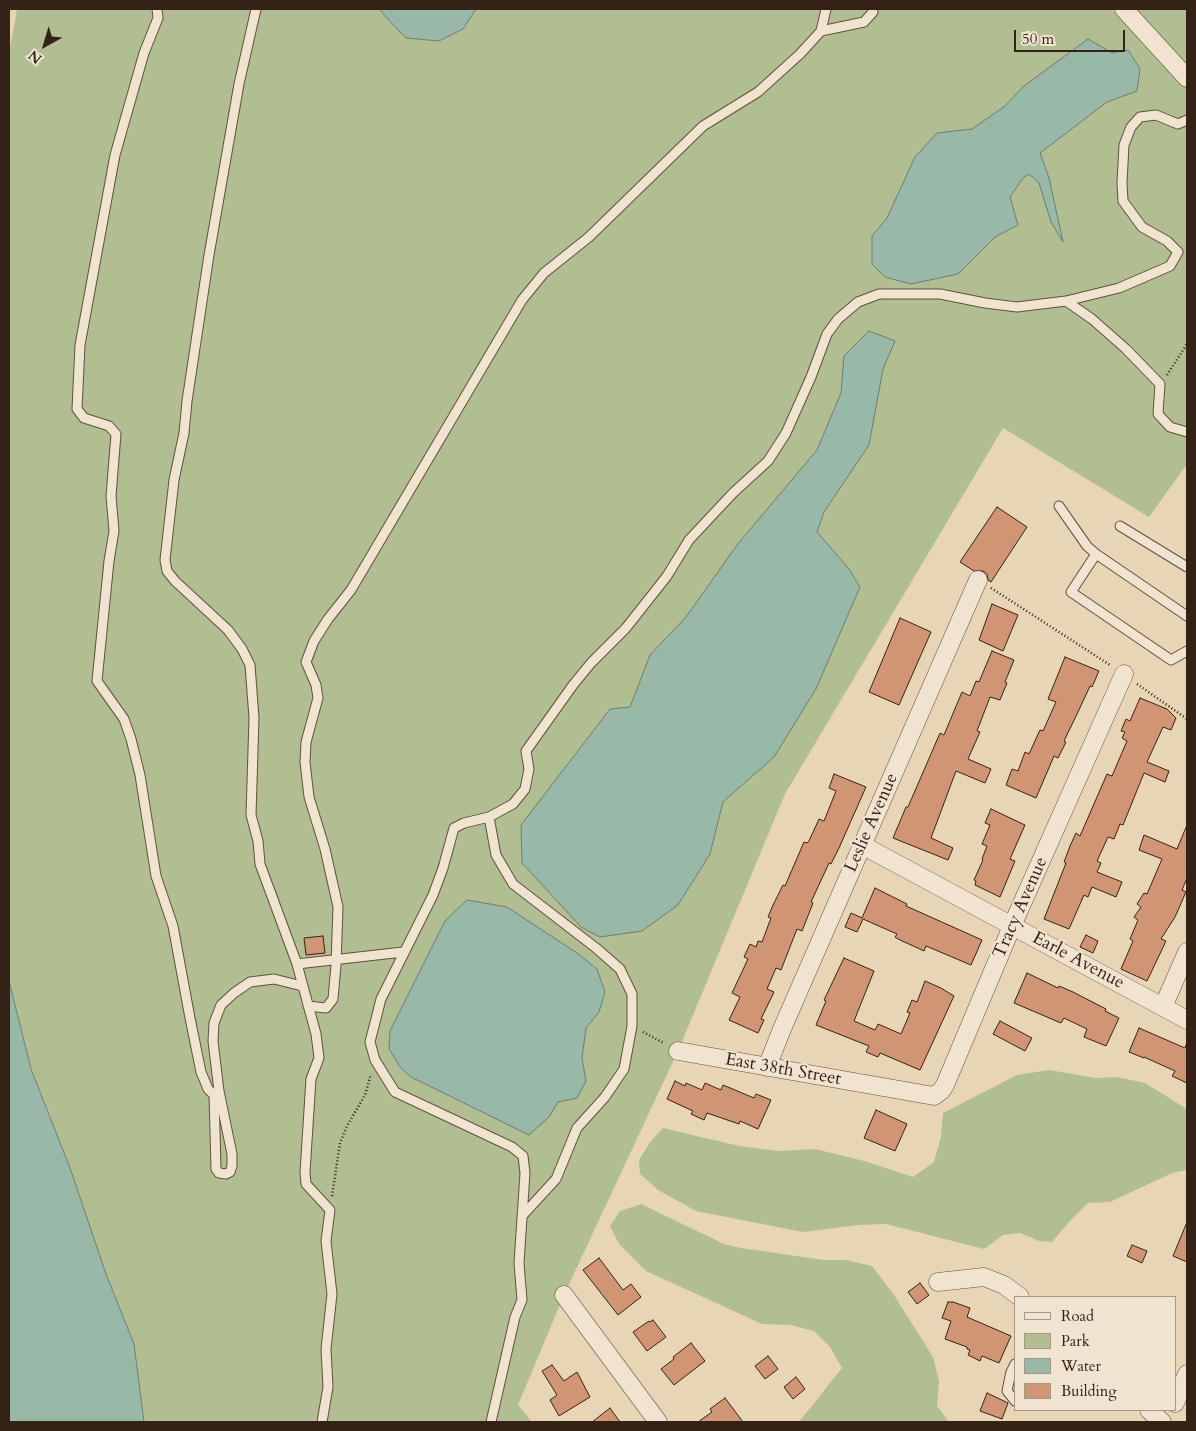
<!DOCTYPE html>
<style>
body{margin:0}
#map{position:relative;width:1196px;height:1431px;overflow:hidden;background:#e8d5b6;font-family:Cardo,serif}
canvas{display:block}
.frame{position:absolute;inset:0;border:10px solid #342217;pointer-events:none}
.legend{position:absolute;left:1014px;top:1296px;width:162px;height:115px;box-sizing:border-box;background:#f0e4d0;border:1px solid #a59686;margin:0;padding:6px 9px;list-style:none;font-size:15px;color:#342217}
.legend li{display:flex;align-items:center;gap:10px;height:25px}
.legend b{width:25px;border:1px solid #a59686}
.north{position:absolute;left:20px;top:20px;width:50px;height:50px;-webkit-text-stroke:4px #f0e4d0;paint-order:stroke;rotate:219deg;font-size:14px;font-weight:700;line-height:20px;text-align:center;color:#342217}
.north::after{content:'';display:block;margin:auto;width:18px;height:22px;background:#342217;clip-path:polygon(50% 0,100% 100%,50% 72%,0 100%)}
.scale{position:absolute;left:1014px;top:30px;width:111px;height:22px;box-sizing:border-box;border:2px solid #342217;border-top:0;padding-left:6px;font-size:15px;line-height:18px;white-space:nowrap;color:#342217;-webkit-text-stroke:4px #f0e4d0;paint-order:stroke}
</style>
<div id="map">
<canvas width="1196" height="1431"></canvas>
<div class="frame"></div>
<ul class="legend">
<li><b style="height:6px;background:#f0e4d0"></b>Road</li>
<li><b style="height:14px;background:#b0be92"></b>Park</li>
<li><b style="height:14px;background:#98b9a8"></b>Water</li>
<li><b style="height:14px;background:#d09674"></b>Building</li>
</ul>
<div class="north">N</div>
<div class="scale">50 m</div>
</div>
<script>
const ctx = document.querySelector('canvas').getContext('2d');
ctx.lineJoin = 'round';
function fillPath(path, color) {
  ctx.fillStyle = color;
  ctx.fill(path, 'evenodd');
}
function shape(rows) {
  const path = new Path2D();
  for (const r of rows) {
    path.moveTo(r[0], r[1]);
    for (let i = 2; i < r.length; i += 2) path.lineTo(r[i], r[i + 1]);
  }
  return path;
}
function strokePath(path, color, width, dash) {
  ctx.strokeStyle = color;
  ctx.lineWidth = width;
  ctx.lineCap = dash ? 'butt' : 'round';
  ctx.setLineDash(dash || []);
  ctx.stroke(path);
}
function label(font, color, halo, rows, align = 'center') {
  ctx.font = font + ' Cardo,serif';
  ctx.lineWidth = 4;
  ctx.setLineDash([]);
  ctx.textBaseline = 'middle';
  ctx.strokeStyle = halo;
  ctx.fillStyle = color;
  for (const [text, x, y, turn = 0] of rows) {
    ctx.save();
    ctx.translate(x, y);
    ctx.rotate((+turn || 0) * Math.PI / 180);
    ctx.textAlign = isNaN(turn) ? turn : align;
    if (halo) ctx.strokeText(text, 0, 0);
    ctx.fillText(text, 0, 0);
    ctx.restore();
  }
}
const green = shape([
 [17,9,1187,9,1187,464,1149,517,1003,428,785,794,678,1051,564,1295,518,1405,532,1422,144,1422,134,1344,106,1274,70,1168,31,1069,9,981,9,54],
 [1049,1070,1096,1078,1117,1077,1145,1083,1187,1109,1187,1170,1172,1173,1110,1202,1088,1203,1069,1222,1052,1242,1039,1241,1020,1233,1003,1235,984,1249,886,1224,858,1225,803,1232,696,1211,658,1190,640,1174,639,1160,651,1141,663,1128,739,1146,778,1151,815,1149,864,1161,913,1177,934,1162,941,1137,943,1113,1017,1075],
 [641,1204,724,1244,741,1248,824,1260,845,1260,872,1266,894,1295,933,1357,939,1381,937,1406,949,1422,799,1422,842,1368,830,1347,814,1331,791,1325,762,1324,646,1271,619,1244,610,1226,620,1211]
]);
const water = shape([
 [380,9,476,9,463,29,439,41,406,38,383,14,380,9],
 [1088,39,1112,53,1128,50,1140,69,1137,91,1107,102,1040,153,1049,178,1063,242,1051,222,1039,183,1029,174,1023,178,1010,197,1018,225,995,237,958,274,911,284,885,277,872,264,872,236,887,218,915,157,937,133,972,129,1005,106,1024,86,1088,39],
 [869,331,895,341,883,369,869,445,824,512,817,532,849,569,860,587,816,689,774,757,723,802,710,854,678,905,642,931,600,937,581,927,522,863,521,825,610,709,630,707,650,655,686,617,737,545,817,450,841,393,844,356,869,331],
 [467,900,507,907,577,953,597,969,605,992,599,1012,586,1028,582,1058,586,1081,577,1098,558,1102,549,1117,529,1135,411,1077,400,1067,389,1049,390,1031,445,921,467,900],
 [9,981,31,1069,70,1168,106,1274,134,1344,144,1422,9,1422,9,981]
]);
const building = shape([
 [997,507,1027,527,991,582,988,580,987,574,983,571,974,571,960,562,997,507],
 [992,604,1018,615,1003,651,979,640,992,604],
 [900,618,931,632,899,705,869,692,900,618],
 [992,651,1014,660,1005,682,1007,683,1000,700,990,697,977,731,980,732,968,759,991,769,985,783,956,771,931,838,953,848,948,860,893,838,906,807,908,807,934,747,940,733,944,735,962,692,970,696,976,681,979,682,992,651],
 [1065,657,1099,671,1092,687,1090,686,1078,712,1064,741,1066,742,1058,758,1054,756,1036,798,1006,785,1012,769,1018,771,1025,752,1029,754,1040,730,1043,731,1056,702,1048,699,1065,657],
 [1140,698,1167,709,1176,718,1171,730,1163,727,1147,762,1169,771,1165,782,1144,773,1123,825,1120,824,1114,839,1108,837,1097,861,1101,863,1097,872,1122,882,1116,897,1092,887,1088,897,1084,895,1069,929,1044,919,1066,863,1064,862,1070,846,1076,833,1080,836,1107,774,1112,776,1127,741,1122,738,1125,732,1121,731,1126,719,1130,721,1140,698],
 [834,774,866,787,839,848,831,864,829,863,811,902,813,903,802,931,797,929,781,970,776,968,767,989,774,992,761,1019,764,1020,758,1033,729,1020,740,997,732,993,748,959,744,957,750,944,756,947,758,941,762,942,771,918,768,917,773,905,783,885,785,886,804,842,807,843,809,841,819,819,824,821,836,791,829,788,834,774],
 [991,809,1025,825,1010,859,1015,861,1000,897,975,885,976,881,974,880,983,860,982,859,987,846,982,844,990,825,985,823,991,809],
 [1187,825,1187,878,1182,890,1186,892,1175,917,1161,939,1166,941,1147,981,1121,969,1133,941,1130,939,1138,920,1134,917,1141,907,1137,904,1144,893,1147,894,1162,859,1139,850,1144,835,1177,849,1187,825],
 [875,888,907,904,906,906,982,940,971,965,926,946,924,951,898,939,895,937,897,934,863,919,857,932,845,927,851,913,862,918,875,888],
 [1086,935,1098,941,1093,953,1080,947,1086,935],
 [323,936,325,953,306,955,304,938,323,936],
 [844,958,874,971,854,1021,875,1030,878,1024,901,1034,910,1013,907,1012,912,1000,917,1002,925,981,941,988,954,996,920,1070,880,1053,878,1057,866,1052,869,1046,816,1025,826,1001,824,1000,844,958],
 [1027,973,1058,988,1059,986,1073,992,1106,1009,1105,1011,1119,1018,1106,1046,1084,1037,1087,1029,1064,1018,1061,1023,1014,1003,1027,973],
 [1000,1021,1032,1038,1025,1051,993,1034,1000,1021],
 [1139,1028,1185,1048,1187,1042,1187,1083,1172,1076,1175,1071,1144,1057,1144,1058,1129,1052,1139,1028],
 [675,1081,685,1086,686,1083,702,1090,705,1083,721,1090,723,1085,754,1098,756,1094,771,1100,758,1129,740,1121,739,1124,707,1113,704,1120,691,1114,693,1111,667,1099,675,1081],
 [876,1110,907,1124,895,1151,864,1138,876,1110],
 [1187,1222,1187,1262,1173,1256,1187,1222],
 [1132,1245,1147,1251,1142,1263,1127,1256,1132,1245],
 [599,1258,623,1290,631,1284,641,1297,618,1315,583,1270,599,1258],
 [920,1283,929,1295,917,1304,908,1292,920,1283],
 [948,1302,953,1302,970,1308,967,1317,1011,1336,999,1363,982,1356,980,1361,968,1355,970,1350,967,1349,967,1347,945,1339,951,1321,942,1318,948,1302],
 [653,1320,666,1337,647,1351,633,1332,649,1321,650,1322,653,1320],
 [691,1343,705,1361,674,1385,661,1369,674,1359,673,1357,691,1343],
 [768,1356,778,1369,765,1379,755,1366,768,1356],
 [552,1365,564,1381,577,1372,590,1397,559,1416,550,1400,557,1395,542,1371,552,1365],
 [796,1377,805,1389,793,1399,784,1387,796,1377],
 [987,1393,1008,1403,1002,1419,980,1411,987,1393],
 [725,1398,743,1422,698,1422,712,1412,710,1409,725,1398],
 [610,1408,620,1422,592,1422,610,1408]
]);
const path = shape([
 [1167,375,1187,344],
 [991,588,1110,665],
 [1137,684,1187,719],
 [643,1032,664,1043],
 [332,1196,340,1143,347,1126,365,1095,371,1074]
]);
const lane = shape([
 [157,9,158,18,144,53,115,155,80,345,77,409,84,418,109,426,116,434,111,496,114,531,109,561,97,681,124,719,131,739,140,775,156,876,173,926,190,1018,201,1072,208,1089,214,1095,219,1091,213,1041,214,1023,221,1005,234,993,250,982,274,979,302,986],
 [256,9,239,84,209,255,187,401,184,433,174,480,165,560,167,571,175,581,228,630,242,649,250,665,254,718,251,815,258,841,260,864,297,964,316,1034,319,1058,311,1079,305,1172,306,1184,330,1210,326,1241,332,1294,326,1349,328,1387,322,1422],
 [821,31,826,9],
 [1066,301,1119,288,1170,266,1178,252,1167,241,1142,227,1123,201,1122,183,1124,145,1131,127,1140,117,1156,115,1178,124,1187,120],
 [1059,506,1087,546,1096,554,1187,616],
 [1120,526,1187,567],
 [1096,554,1071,592,1171,660,1187,651],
 [489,817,464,823,454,828,443,868,433,895,381,999,370,1042,375,1060,395,1092,512,1147,523,1156,525,1173,519,1263,522,1300,515,1317,491,1422],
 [297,964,403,952],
 [308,1006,326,1008,333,999,336,965,338,907,325,849,309,797,305,762,306,742,318,698,316,685,306,662,314,641,328,619,351,590,522,300,544,273,589,237,703,126,758,92,800,54,821,31,864,22,873,12],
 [214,1095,216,1169,219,1173,226,1174,230,1172,232,1166,232,1154,219,1091],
 [522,1216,556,1179,577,1128,605,1097,624,1069,632,1026,632,994,620,969,596,948,513,884,496,855,489,817,513,804,525,789,529,769,526,751,573,685,591,663,626,628,667,576,689,540,733,493,768,461,786,433,811,377,827,334,838,319,858,302,879,294,940,294,985,303,1017,307,1066,301,1092,319,1126,349,1160,384,1158,414,1170,427,1187,432],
 [1015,1364,1011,1372,1007,1391,1015,1401]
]);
const street = shape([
 [1124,9,1187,78],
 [862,845,1187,1020],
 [1163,1007,1187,952],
 [678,1051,934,1096,941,1091,945,1085,1012,926,1124,674],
 [767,1067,782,1029,978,580],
 [938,1282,984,1277,1004,1285,1020,1297],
 [564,1295,658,1422],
 [1175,1403,1187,1374],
 [1149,1410,1162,1422]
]);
const streetNames = [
 ["Leslie Avenue",872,823,-66],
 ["Tracy Avenue",1021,908,-66],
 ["Earle Avenue",1078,961,28],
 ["East 38th Street",783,1070,10]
];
fillPath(green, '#b0be92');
fillPath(water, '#98b9a8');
strokePath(water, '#707d6e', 1);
fillPath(building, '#d09674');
strokePath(building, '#342217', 1);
strokePath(lane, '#614f3f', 11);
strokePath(street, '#614f3f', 19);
strokePath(path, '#342217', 2.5, [1, 2.5]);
strokePath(lane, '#f0e4d0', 9);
strokePath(street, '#f0e4d0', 18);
label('18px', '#342217', '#f0e4d0', streetNames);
</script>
